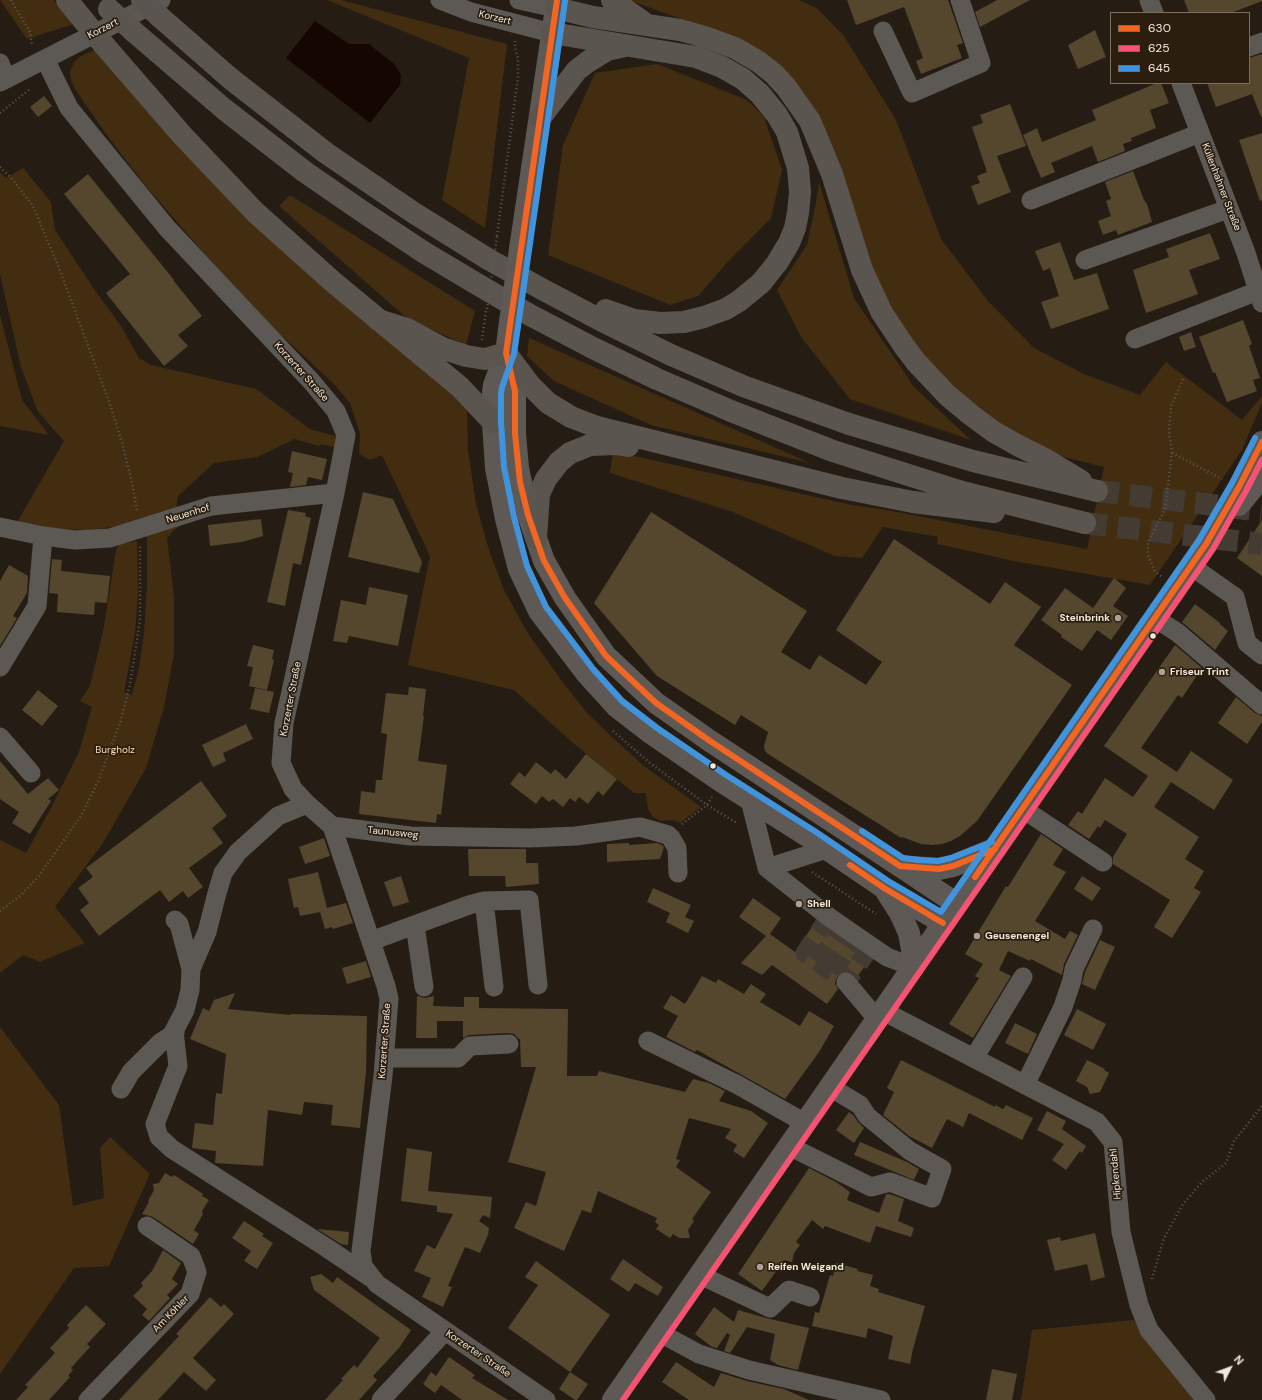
<!DOCTYPE html>
<meta charset="utf-8">
<style>
body{margin:0}
#map{position:relative;width:1262px;height:1400px;overflow:hidden;background:#251d14;font-family:"DM Sans",sans-serif}
canvas{display:block}
.legend{position:absolute;left:1110px;top:12px;width:140px;height:72px;box-sizing:border-box;background:#2b1e0e;border:1px solid #7a6f61;margin:0;padding:5px 7px;list-style:none;font-size:12px;color:#f1e8de}
.legend li{display:flex;align-items:center;gap:8px;height:20px}
.legend b{width:20px;border:1px solid #7a6f61}
.north{position:absolute;left:1210px;top:1348px;width:40px;height:40px;-webkit-text-stroke:3px #2b1e0e;paint-order:stroke;rotate:48deg;font-size:11px;font-weight:700;line-height:16px;text-align:center;color:#f1e8de}
.north::after{content:'';display:block;margin:auto;width:14px;height:18px;background:#f1e8de;clip-path:polygon(50% 0,100% 100%,50% 72%,0 100%)}
</style>
<div id="map">
<canvas width="1262" height="1400"></canvas>
<ul class="legend">
<li><b style="height:5px;background:#f26522"></b>630</li>
<li><b style="height:5px;background:#f65372"></b>625</li>
<li><b style="height:5px;background:#4094de"></b>645</li>
</ul>
<div class="north">N</div>
</div>
<script>
const ctx = document.querySelector('canvas').getContext('2d');
ctx.lineJoin = 'round';
function fillPath(path, color) {
  ctx.fillStyle = color;
  ctx.fill(path, 'evenodd');
}
function shape(rows) {
  const path = new Path2D();
  for (const r of rows) {
    path.moveTo(r[0], r[1]);
    for (let i = 2; i < r.length; i += 2) path.lineTo(r[i], r[i + 1]);
  }
  return path;
}
function strokePath(path, color, width, dash) {
  ctx.strokeStyle = color;
  ctx.lineWidth = width;
  ctx.lineCap = dash ? 'butt' : 'round';
  ctx.setLineDash(dash || []);
  ctx.stroke(path);
}
function label(font, color, halo, rows, align = 'center') {
  ctx.font = font + ' "DM Sans",sans-serif';
  ctx.lineWidth = 3.5;
  ctx.setLineDash([]);
  ctx.textBaseline = 'middle';
  ctx.strokeStyle = halo;
  ctx.fillStyle = color;
  for (const [text, x, y, turn = 0] of rows) {
    ctx.save();
    ctx.translate(x, y);
    ctx.rotate((+turn || 0) * Math.PI / 180);
    ctx.textAlign = isNaN(turn) ? turn : align;
    if (halo) ctx.strokeText(text, 0, 0);
    ctx.fillText(text, 0, 0);
    ctx.restore();
  }
}
const green = shape([
 [0,0,54,0,74,24,27,39],
 [327,0,341,0,507,44,485,228,442,200,469,58],
 [629,0,799,0,818,9,844,36,896,120,941,239,988,301,1034,348,1084,374,1140,395,1166,362,1242,420,1262,396,1262,403,1242,450,1150,585,1014,561,937,544,938,537,883,527,862,558,835,556,733,512,610,473,613,451,851,505,887,510,1087,549,1104,467,1052,454,1021,438,945,384,893,317,871,272,831,150,725,35],
 [97,49,467,404,468,449,476,504,488,547,504,590,527,632,564,684,587,713,613,738,644,766,701,807,680,823,674,820,661,821,653,817,648,809,646,793,634,793,573,743,514,690,408,665,430,556,382,455,370,460,359,454,360,434,350,403,334,384,277,331,202,251,145,185,106,134,75,89,71,80,70,72,74,62,81,56],
 [657,64,747,100,764,117,782,170,771,218,725,265,698,296,670,305,548,255,563,145,595,73],
 [23,168,51,202,55,230,94,289,121,326,139,358,151,365,256,389,310,429,339,437,335,447,320,444,319,446,295,439,257,457,214,463,178,496,176,510,122,526,88,530,24,527,16,524,64,441,38,412,21,367,0,274,0,172,6,178],
 [819,182,854,298,914,387,971,440,850,399,801,337,777,290,807,245,816,202],
 [290,195,475,311,466,345,408,319,279,206],
 [0,315,22,400,49,435,0,426],
 [529,338,810,463,651,425,554,381,527,356],
 [191,518,173,531,167,538,174,598,174,654,164,707,146,768,103,843,55,907,85,943,40,962,23,955,0,973,0,840,26,853,52,806,79,752,92,707,80,701,90,686,104,627,116,550,119,544,137,541,138,592,135,633,124,692,132,695,139,668,144,633,147,586,147,534],
 [0,1027,59,1105,73,1206,104,1198,100,1148,110,1137,150,1174,109,1266,74,1268,0,1374],
 [1134,1320,1200,1400,1021,1400,1032,1330]
]);
const water = shape([
 [315,21,349,44,369,44,394,64,401,75,400,85,370,123,286,58]
]);
const building = shape([
 [847,0,948,0,963,43,957,45,962,58,921,74,916,61,923,58,904,7,856,25],
 [997,0,1030,0,980,27,975,12],
 [1184,0,1262,0,1262,1,1231,13,1189,13],
 [1095,30,1106,57,1078,69,1068,45],
 [1262,54,1262,117,1261,117,1252,94,1216,107,1207,83,1249,83,1249,58],
 [1157,83,1161,83,1169,103,1150,110,1156,128,1131,138,1132,141,1123,144,1125,151,1098,162,1092,146,1051,163,1055,172,1041,178,1023,135,1037,128,1042,142,1096,120,1092,110],
 [44,96,52,106,38,117,30,107],
 [1010,104,1026,146,997,156,1011,192,978,205,971,186,980,183,977,176,987,172,972,127,983,123,980,115],
 [1262,133,1262,200,1260,201,1239,140],
 [1133,171,1144,200,1147,204,1152,222,1118,235,1116,230,1103,235,1098,221,1111,216,1106,201,1111,199,1105,182],
 [88,174,174,280,173,280,202,316,178,335,188,346,164,366,106,293,130,274,64,194],
 [1210,233,1220,259,1189,270,1198,294,1146,313,1133,270,1169,257,1166,249],
 [1060,242,1074,280,1097,273,1109,309,1051,329,1041,302,1059,296,1050,268,1043,271,1035,251],
 [1243,320,1252,344,1249,346,1260,378,1253,380,1257,391,1227,402,1215,372,1213,373,1199,337],
 [1191,332,1196,347,1184,351,1179,337],
 [292,451,327,459,322,480,308,477,306,485,290,487,293,473,288,472],
 [363,492,393,499,422,562,419,573,348,557],
 [288,510,306,513,305,516,311,518,301,565,293,563,285,606,267,602],
 [651,512,807,611,781,652,810,670,819,655,866,685,882,662,836,630,894,539,990,604,1005,582,1041,607,1014,645,1072,685,977,821,960,836,951,841,942,844,932,845,921,844,902,837,901,838,768,754,765,751,764,746,768,732,741,715,735,725,657,676,594,603],
 [261,519,263,536,242,542,210,546,208,525],
 [1262,520,1262,576,1237,558],
 [52,559,62,560,61,571,110,576,107,603,95,602,94,615,57,612,58,594,49,593],
 [9,565,28,576,27,593,13,616,17,618,0,646,0,581],
 [1114,578,1126,588,1113,606,1128,616,1111,640,1097,630,1082,651,1061,637,1062,635,1041,620,1065,588,1093,608],
 [369,587,408,595,398,646,349,636,347,643,333,641,341,600,366,605],
 [1195,604,1220,623,1220,624,1228,631,1215,650,1182,622],
 [253,645,274,650,272,659,274,660,267,690,249,686,253,667,247,666],
 [1175,645,1202,668,1182,698,1178,695,1141,748,1177,772,1191,751,1233,780,1214,810,1171,782,1154,807,1199,837,1185,859,1204,871,1194,888,1201,892,1172,938,1154,927,1170,900,1113,864,1113,857,1127,834,1105,820,1100,828,1098,826,1089,839,1068,825,1078,811,1082,814,1105,778,1133,797,1148,776,1104,746],
 [409,687,426,689,423,716,424,716,418,761,447,765,441,815,437,814,436,823,359,814,361,791,375,793,376,780,382,780,387,734,381,733,386,693,408,695],
 [255,688,274,692,269,713,250,709],
 [38,690,58,706,42,726,22,710],
 [1236,697,1255,713,1262,716,1262,722,1247,744,1218,723],
 [246,724,253,739,223,753,226,761,213,767,202,745],
 [586,754,617,779,603,796,598,791,588,804,579,797,575,802,570,798,563,807,553,799,549,802,542,796,536,804,510,784,519,772,525,777,536,762,551,774,555,769,566,779],
 [0,761,28,794,48,778,59,790,48,799,51,801,30,834,12,823,19,812,0,799],
 [201,781,227,816,212,828,223,843,189,868,203,887,188,898,183,891,169,902,160,890,99,936,80,910,89,903,78,888,93,877,86,868],
 [1041,834,1063,849,1053,865,1066,872,1035,921,1065,939,1070,931,1078,935,1064,964,1062,975,1031,959,1030,961,1008,951,999,970,1011,976,973,1038,949,1024,979,978,975,976,983,964,965,954,1006,886,1008,887],
 [324,838,330,856,305,864,299,847],
 [629,843,629,845,657,843,662,845,664,847,660,859,607,862,607,844],
 [468,849,526,849,526,863,538,863,539,884,506,887,505,876,469,876],
 [318,872,327,908,346,903,353,923,333,929,332,927,325,929,320,912,300,916,298,907,294,908,288,879],
 [401,876,409,902,393,907,384,882],
 [1082,876,1101,888,1092,901,1074,889],
 [653,888,691,905,685,917,694,921,688,933,666,922,670,913,647,902],
 [753,898,781,918,770,934,795,952,816,921,870,959,857,977,849,972,844,971,839,974,836,979,835,984,838,989,827,1004,772,965,762,975,741,963,766,936,739,917],
 [1100,940,1115,947,1095,990,1082,984,1085,972],
 [366,961,371,977,347,984,342,968],
 [702,976,716,983,718,979,744,994,751,984,766,994,760,1002,800,1026,809,1011,834,1026,819,1052,785,1099,697,1050,695,1052,666,1037,678,1016,663,1008,671,995,685,1004],
 [235,993,228,1009,290,1015,290,1014,367,1016,366,1072,360,1128,331,1125,333,1105,304,1102,302,1115,268,1110,263,1166,215,1163,216,1151,192,1148,195,1123,213,1125,216,1093,222,1094,226,1054,190,1039,203,1008,209,1011,214,1000],
 [417,996,425,998,434,996,433,1006,464,1007,464,997,479,997,479,1008,568,1009,567,1076,597,1076,599,1071,685,1092,693,1079,709,1083,725,1091,719,1101,751,1111,768,1123,744,1158,733,1151,737,1145,725,1138,731,1129,689,1118,676,1159,680,1160,676,1167,711,1192,692,1219,694,1221,688,1230,690,1238,679,1238,673,1234,670,1238,656,1229,659,1225,655,1222,657,1218,598,1191,591,1213,582,1210,564,1251,514,1228,526,1202,536,1206,546,1172,508,1162,536,1067,521,1067,520,1039,519,1039,514,1034,508,1033,469,1035,463,1038,463,1021,437,1021,437,1038,416,1038],
 [1077,1009,1106,1024,1093,1050,1064,1035],
 [1015,1023,1037,1034,1028,1054,1005,1043],
 [901,1060,995,1107,995,1105,1003,1109,1006,1105,1033,1118,1022,1140,969,1113,963,1127,947,1119,932,1148,909,1136,883,1115,894,1092,887,1088],
 [1087,1060,1105,1069,1104,1070,1109,1073,1100,1092,1090,1094,1087,1087,1076,1081],
 [1047,1111,1066,1121,1062,1129,1086,1146,1082,1153,1080,1151,1066,1170,1052,1160,1064,1144,1037,1130],
 [849,1112,854,1116,858,1122,864,1128,854,1143,836,1130],
 [860,1142,907,1162,919,1169,914,1180,854,1155],
 [407,1148,432,1152,428,1191,492,1197,490,1218,483,1215,479,1221,489,1228,488,1235,480,1253,465,1247,448,1286,452,1287,443,1307,422,1297,431,1278,414,1271,427,1245,435,1249,453,1214,437,1212,437,1206,401,1201],
 [809,1168,836,1182,850,1192,847,1200,879,1213,886,1194,889,1194,904,1199,898,1221,914,1228,911,1237,876,1226,870,1243,825,1226,823,1229,812,1220,796,1242,800,1245,794,1253,792,1262,784,1260,762,1291,738,1274],
 [165,1173,172,1177,174,1175,203,1194,202,1196,209,1200,202,1211,203,1214,194,1230,199,1234,193,1244,153,1217,142,1214,149,1202,148,1201,154,1190,153,1184,159,1183],
 [244,1221,264,1234,262,1236,273,1243,257,1269,244,1261,251,1251,232,1238],
 [317,1229,349,1232,348,1245,341,1244],
 [1095,1233,1105,1277,1091,1281,1087,1264,1055,1271,1047,1240,1060,1237,1061,1241],
 [163,1250,181,1263,172,1279,178,1284,167,1295,170,1298,149,1321,142,1315,147,1309,133,1296,143,1286,141,1283,152,1271],
 [623,1259,663,1287,658,1296,635,1283,629,1292,610,1279],
 [536,1261,610,1315,570,1372,508,1328,538,1285,525,1277],
 [836,1263,858,1269,857,1271,873,1275,870,1286,879,1289,878,1292,925,1306,913,1349,910,1364,888,1359,893,1336,868,1328,866,1338,812,1326,815,1312,819,1313,830,1275,833,1276],
 [321,1274,333,1283,337,1277,411,1330,399,1348,373,1376,377,1380,359,1400,325,1400,343,1380,341,1379,354,1365,357,1368,380,1338,314,1290,310,1277],
 [210,1297,221,1307,224,1304,234,1314,193,1358,216,1380,206,1391,184,1372,158,1400,119,1400,179,1336,176,1334],
 [86,1305,106,1324,87,1344,90,1347,71,1368,73,1370,68,1376,70,1377,49,1400,16,1400,28,1387,25,1385,55,1353,50,1348,69,1328,67,1325],
 [714,1307,734,1322,738,1310,766,1318,809,1328,798,1370,778,1365,770,1360,775,1334,747,1327,730,1353,724,1351,730,1335,727,1333,717,1348,712,1347,695,1334],
 [449,1357,475,1375,472,1378,508,1400,462,1400,441,1385,435,1393,423,1384,431,1372,436,1376],
 [676,1362,714,1387,721,1373,747,1381,784,1389,809,1400,689,1400,662,1382],
 [992,1369,1017,1374,1012,1400,986,1400],
 [570,1372,588,1384,577,1400,575,1400,559,1389]
]);
const minorTunnel = shape([
 [829,917,805,953,832,972,846,982,871,946],
 [818,963,843,927],
 [832,972,857,937]
]);
const highwayTunnel = shape([
 [1097,491,1262,511],
 [1085,523,1262,544]
]);
const path = shape([
 [11,0,30,32,32,46],
 [0,113,30,89],
 [0,167,14,181,33,206,57,263,110,404,122,443,132,482,137,511],
 [497,236,518,77,518,58,515,47,515,41],
 [482,340,486,311],
 [1172,453,1222,479],
 [1161,576,1155,572,1148,555,1148,542,1165,509,1172,453,1169,431,1171,406,1184,377],
 [613,731,650,763,707,805,737,823],
 [682,824,707,805,712,797],
 [812,872,876,914],
 [0,911,21,895,38,877,81,816,99,779,121,720,130,684,140,621,140,546],
 [1152,1279,1164,1238,1183,1204,1202,1182,1226,1163,1234,1141,1262,1106]
]);
const minor = shape([
 [440,0,471,12,552,33],
 [519,0,556,8,557,0],
 [1149,0,1154,13],
 [883,31,912,93,981,63,960,0],
 [1249,47,1262,42],
 [45,59,69,108,167,228,311,381,336,411,346,435,335,493,284,723,281,763,293,789,307,804,332,826,386,986,389,999,383,1076,361,1251,363,1266,377,1284,546,1400],
 [0,63,6,79],
 [0,82,161,0],
 [1181,83,1246,253,1262,303],
 [1031,200,1200,133],
 [1085,260,1228,209],
 [1135,339,1258,291],
 [0,527,43,536,75,540,110,538,211,506,335,493],
 [1191,566,1235,597,1247,643,1262,655],
 [1155,618,1178,633,1262,705],
 [0,667,37,606,43,536],
 [0,737,31,773],
 [750,800,767,868,827,849],
 [1023,809,1103,862],
 [332,826,410,836,530,838,576,836,640,827,668,835,671,838,677,848,678,873],
 [767,868,829,917,871,946,887,957,913,967],
 [484,901,494,987],
 [175,920,179,924,191,969,190,990,185,1010,174,1031,178,1066,155,1124,159,1137,172,1149,327,1248,370,1277],
 [415,925,424,987],
 [371,941,469,905,484,901,529,900,538,985],
 [191,969,207,932,217,893,223,873,238,852,278,816,307,804],
 [846,982,877,1019],
 [883,1011,1097,1122,1113,1142,1121,1232,1139,1305,1149,1330,1206,1400],
 [648,1041,738,1085,805,1123],
 [385,1058,458,1058,470,1046,509,1044],
 [974,1058,1023,977],
 [1025,1085,1063,1007,1072,980,1074,969,1093,929],
 [121,1089,131,1072,160,1043,175,1033],
 [789,1146,871,1187,890,1182,932,1198,942,1169,910,1151,867,1116,860,1105,830,1087],
 [700,1275,770,1308,789,1290,810,1297],
 [660,1333,699,1354,749,1370,881,1400],
 [88,1400,190,1294,197,1272,191,1256,147,1226],
 [381,1400,445,1331]
]);
const major = shape([
 [520,249,556,8],
 [510,322,506,353,494,385,493,392,493,422,496,468,506,519,519,569,539,611,587,674,617,707,652,734,722,782,812,839,884,888,943,923],
 [506,353,515,391,515,434,518,468,528,515,544,561,565,598,606,656,656,703,710,741,900,866,957,904],
 [1239,505,1262,477],
 [900,866,939,869,953,866,994,849],
 [886,891,900,913,909,933,913,955,913,967],
 [613,1400,1206,544,1239,487,1262,442]
]);
const highway = shape([
 [67,0,84,21],
 [612,0,643,22],
 [556,8,593,17,680,30,705,37,735,48,759,62,774,74,786,87,810,121,832,174,862,270,882,313,904,346,916,362,947,395,971,415,994,432,1019,446,1043,458,1081,481],
 [160,17,231,79,326,153,364,179,414,213,488,259,540,288,608,324,671,355,743,386,849,424,973,461,1097,491],
 [133,31,224,109,305,172,366,214,425,253,477,284,530,315,595,349,657,379,731,411,833,451,962,492,1085,523],
 [552,33,696,57,722,67,743,79,760,94,777,115,787,132,798,168,800,192,798,213,795,228,789,243,777,263,761,283,739,301,726,309,704,317,684,322,660,323,634,320,606,310],
 [104,45,182,135,255,212,332,281,460,387,493,422],
 [540,118,577,70,589,61,607,50,625,46],
 [378,320,407,329,442,348,466,356,485,359,506,353,530,385,548,403,571,417,597,427,842,488,913,502,994,512],
 [536,538,539,494,546,479,559,462,570,453,590,445,616,444,628,446]
]);
const pathBridge = shape([
 [487,309,497,236]
]);
const majorBridge = shape([
 [510,322,520,249]
]);
const highwayBridge = shape([
 [142,0,160,17],
 [109,9,133,31],
 [84,21,104,45]
]);
const bus1 = shape([
 [557,0,506,353,515,391,515,434,520,482,528,515,544,561,565,598,606,656,656,703,710,741,900,866,939,869,953,866,995,849],
 [850,865,884,888,943,923],
 [975,877,1206,544,1239,487,1262,442]
]);
const bus2 = shape([
 [623,1400,1213,549,1246,491,1262,460]
]);
const bus3 = shape([
 [565,1,514,354,502,387,501,393,501,422,504,467,514,517,527,566,546,607,593,669,622,701,657,728,726,775,816,832,888,881,941,912,1199,540,1232,483,1255,438],
 [862,831,903,858,919,860,938,861,951,858,992,842]
]);
const markers = [
 [1118,618,4,"#aaa197"],
 [1153,636,3.5,"#f1e8de"],
 [1162,672,4,"#aaa197"],
 [713,766,3.5,"#f1e8de"],
 [799,904,4,"#aaa197"],
 [977,936,4,"#aaa197"],
 [760,1267,4,"#aaa197"]
];
const streetNames = [
 ["Korzert",495,18,14],
 ["Korzert",103,29,-27],
 ["Küllenhahner Straße",1221,187,69],
 ["Korzerter Straße",301,372,48],
 ["Neuenhof",188,514,-17],
 ["Korzerter Straße",291,699,-79],
 ["Taunusweg",393,833,6],
 ["Korzerter Straße",385,1041,-86],
 ["Hipkendahl",1116,1174,-95],
 ["Am Köhler",171,1314,-46],
 ["Korzerter Straße",478,1354,34]
];
const poiNames = [
 ["Steinbrink",1110,618,"right"],
 ["Friseur Trint",1170,672],
 ["Shell",807,904],
 ["Geusenengel",985,936],
 ["Reifen Weigand",768,1267]
];
const parkNames = [
 ["Burgholz",115,750]
];
fillPath(green, '#422d10');
fillPath(water, '#150602');
fillPath(building, '#55462e');
strokePath(minorTunnel, '#443b32', 19, [19, 10]);
strokePath(highwayTunnel, '#443b32', 22, [22, 11]);
strokePath(path, '#5e5a55', 2.5, [1, 3]);
strokePath(minor, '#5c5955', 19);
strokePath(major, '#5e5954', 22);
strokePath(highway, '#5b5550', 22);
strokePath(pathBridge, '#5e5a55', 2.5, [1, 3]);
strokePath(majorBridge, '#5e5954', 22);
strokePath(highwayBridge, '#5b5550', 22);
strokePath(bus1, '#f26522', 6);
strokePath(bus2, '#f65372', 6);
strokePath(bus3, '#4094de', 6);
for (const [x, y, r, color] of markers) {
  const dot = new Path2D();
  dot.arc(x, y, r, 0, 2 * Math.PI);
  ctx.fillStyle = color;
  ctx.fill(dot);
  strokePath(dot, '#2b1e0e', 1.5);
}
label('10px', '#f1e8de', '#2b1e0e', streetNames);
label('bold 10px', '#f1e8de', '#2b1e0e', poiNames, 'left');
label('10px', '#fcdbb4', '#2b1e0e', parkNames);
</script>
